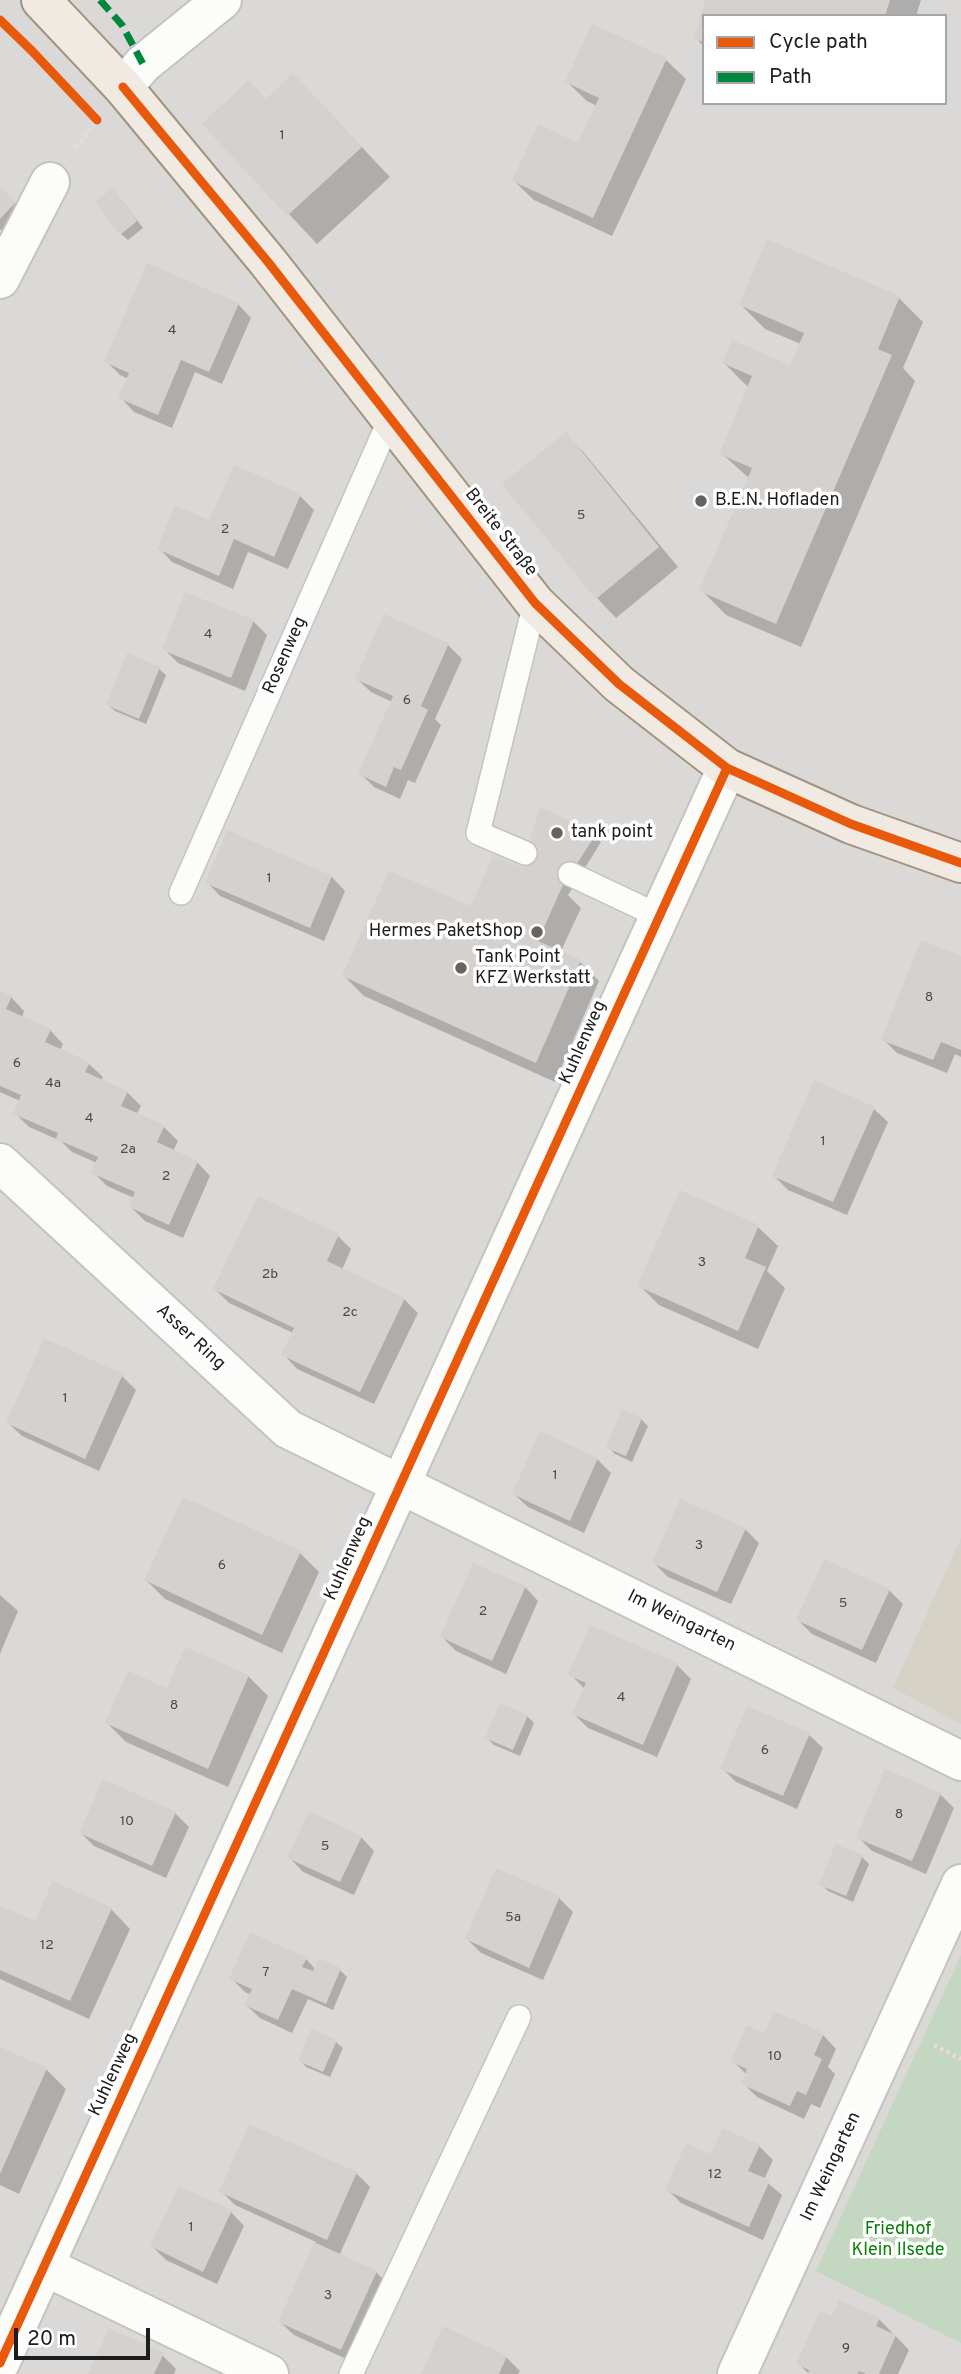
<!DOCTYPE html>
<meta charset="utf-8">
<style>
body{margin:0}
#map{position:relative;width:961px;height:2374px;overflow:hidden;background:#ece9e5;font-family:Overpass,sans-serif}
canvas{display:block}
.legend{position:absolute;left:702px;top:14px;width:245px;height:91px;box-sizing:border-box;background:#fff;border:2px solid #a5a5a5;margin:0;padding:9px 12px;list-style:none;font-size:21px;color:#1d1d1d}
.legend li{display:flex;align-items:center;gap:14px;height:35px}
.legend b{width:35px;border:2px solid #a5a5a5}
.scale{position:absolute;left:14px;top:2328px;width:136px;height:32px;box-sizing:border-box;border:4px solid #1d1d1d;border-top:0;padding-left:9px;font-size:21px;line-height:24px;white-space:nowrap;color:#1d1d1d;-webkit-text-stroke:5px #fff;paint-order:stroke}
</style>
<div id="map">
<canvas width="961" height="2374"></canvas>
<ul class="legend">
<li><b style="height:9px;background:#e8590c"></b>Cycle path</li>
<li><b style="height:9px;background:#00873e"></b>Path</li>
</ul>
<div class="scale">20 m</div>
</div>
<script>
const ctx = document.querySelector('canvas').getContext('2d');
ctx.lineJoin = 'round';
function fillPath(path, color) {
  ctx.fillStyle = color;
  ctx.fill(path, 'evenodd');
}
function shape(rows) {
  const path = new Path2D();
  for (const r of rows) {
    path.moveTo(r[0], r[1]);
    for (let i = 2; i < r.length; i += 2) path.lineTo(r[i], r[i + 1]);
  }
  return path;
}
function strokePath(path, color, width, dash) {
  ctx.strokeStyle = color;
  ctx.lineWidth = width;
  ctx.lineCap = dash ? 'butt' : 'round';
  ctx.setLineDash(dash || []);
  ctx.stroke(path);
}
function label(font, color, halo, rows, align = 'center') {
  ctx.font = font + ' Overpass,sans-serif';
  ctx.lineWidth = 7;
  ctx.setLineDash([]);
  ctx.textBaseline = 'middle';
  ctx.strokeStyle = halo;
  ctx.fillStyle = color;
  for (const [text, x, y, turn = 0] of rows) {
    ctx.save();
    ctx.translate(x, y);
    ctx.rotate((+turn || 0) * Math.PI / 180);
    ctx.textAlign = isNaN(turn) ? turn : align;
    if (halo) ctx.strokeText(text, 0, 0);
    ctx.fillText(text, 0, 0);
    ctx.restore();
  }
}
const residential = shape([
 [0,0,961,0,961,2374,0,2374],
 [704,16,945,16,945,103,704,103]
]);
const construction = shape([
 [961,1538,961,1724,893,1688]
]);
const cemetery = shape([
 [961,1955,961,2343,816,2271]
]);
const shadow = shape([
 [707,0,921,0,916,16,704,16,704,47,696,38],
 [666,60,686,79,612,236,534,200,514,181,579,145,597,106,587,101,567,82],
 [266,100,322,105,390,177,317,244,204,124],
 [0,189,22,209,2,231,0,229],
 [119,197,143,228,128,240,121,234],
 [899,298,923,322,903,368,915,381,801,647,726,615,702,591,750,479,721,453,749,388,724,363,791,367,801,344,765,329,741,305],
 [238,304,251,318,222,384,195,372,172,428,134,412,121,398,129,379,120,375,106,361],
 [566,434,585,454,678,567,616,618,597,598,504,485],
 [235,467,300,496,314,510,288,569,248,552,233,589,172,562,159,548,210,523],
 [385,616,448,645,462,659,435,719,441,725,415,783,408,780,400,799,374,787,360,773,392,702,371,692,357,679],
 [253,621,267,635,245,691,178,663,164,649],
 [159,669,166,675,146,724,115,711,108,705],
 [228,833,332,877,345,891,324,941,220,896,207,882],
 [595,835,601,842,568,895,581,908,560,953,580,962,599,981,555,1082,364,996,344,976,479,911,523,871],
 [961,958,961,1057,955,1054,947,1073,897,1053,883,1039],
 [0,992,11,997,24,1011,22,1017,50,1030,63,1044,60,1051,89,1064,103,1077,101,1081,127,1092,141,1106,136,1115,164,1127,178,1141,173,1151,197,1162,210,1176,183,1238,145,1221,131,1207,134,1198,107,1186,93,1172,97,1163,72,1152,61,1141,29,1127,15,1113,20,1101,0,1092],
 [874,1109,888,1122,847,1215,788,1190,774,1176],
 [758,1227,778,1246,767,1271,785,1288,758,1349,659,1305,639,1285],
 [338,1236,351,1249,342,1270,404,1299,418,1313,374,1404,297,1369,284,1355,293,1333,229,1303,215,1289],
 [45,1341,122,1376,136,1390,99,1471,22,1436,8,1423],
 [641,1419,648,1426,632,1462,615,1454,608,1447],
 [597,1459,611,1473,584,1533,528,1507,514,1494],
 [745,1529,759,1543,731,1604,668,1577,654,1563],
 [300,1553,319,1572,282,1653,165,1599,146,1580],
 [525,1587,538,1601,506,1674,456,1651,442,1637],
 [889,1590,903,1604,876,1663,812,1634,798,1620],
 [0,1595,18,1611,0,1654],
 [591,1627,677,1665,691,1679,657,1757,588,1728,574,1714,585,1689,570,1674],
 [248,1676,268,1696,228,1787,126,1742,107,1723],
 [748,1708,809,1735,823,1748,797,1809,736,1782,722,1768],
 [527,1716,534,1723,520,1756,494,1745,487,1738],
 [940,1794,954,1808,926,1874,872,1851,858,1837],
 [175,1813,189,1827,166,1878,94,1846,81,1833],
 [361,1837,374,1851,354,1895,303,1872,290,1858],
 [862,1857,869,1864,853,1902,828,1891,821,1884],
 [497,1870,559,1898,573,1912,543,1980,481,1953,467,1939],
 [0,1908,36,1924,111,1909,130,1929,89,2019,0,1979],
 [306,1959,316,1970,340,1970,347,1977,333,2010,308,1999,292,2033,260,2018,246,2005,251,1995,245,1992,231,1978],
 [765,2035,823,2035,836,2049,828,2067,835,2074,820,2108,811,2104,804,2119,757,2097,743,2083,747,2075,733,2061],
 [336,2042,343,2048,330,2077,306,2067,300,2060],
 [0,2049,46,2069,66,2089,19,2194,0,2185],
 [759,2146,773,2160,764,2180,782,2195,763,2240,681,2203,667,2189,711,2156],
 [356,2173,370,2187,339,2256,376,2272,390,2286,355,2363,294,2335,280,2322,316,2242,235,2205,221,2191],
 [231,2212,244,2226,217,2284,166,2260,152,2246],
 [833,2319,879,2319,909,2350,898,2374,809,2374,798,2363],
 [162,2355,176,2369,174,2374,90,2374],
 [506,2357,520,2371,518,2374,423,2374]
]);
const building = shape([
 [705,0,890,0,885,16,704,16,704,42,694,39],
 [592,24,667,58,593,218,512,181,538,124,578,143,599,98,565,82],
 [293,73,362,147,287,216,202,124,249,80,266,99],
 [0,186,16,202,0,219],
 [113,188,137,221,120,235,95,201],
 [767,239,900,296,878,349,892,355,776,624,699,591,752,468,719,454,752,376,722,363,732,340,790,365,804,333,739,305],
 [147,263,239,303,209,372,181,360,158,415,118,398,129,373,104,362],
 [566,432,659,547,596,599,502,484],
 [234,465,301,494,274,557,234,539,219,576,157,549,175,505,209,520],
 [185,592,254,620,231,678,162,650],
 [384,614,449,643,421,706,428,710,401,770,394,767,386,787,358,774,393,696,355,679],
 [127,653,160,667,139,719,106,705],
 [540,807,596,834,562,887,538,941,581,960,536,1063,342,976,389,871,471,906,493,856,522,868],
 [227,830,332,876,310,928,205,883],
 [921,940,961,956,961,1050,941,1042,933,1060,881,1040],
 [0,991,12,996,6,1009,51,1029,45,1042,90,1062,85,1072,128,1091,121,1106,165,1125,157,1142,198,1161,169,1225,129,1207,135,1192,91,1173,98,1157,56,1139,58,1133,13,1114,21,1095,0,1086],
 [814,1080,875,1107,833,1202,772,1176],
 [680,1190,759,1225,745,1258,766,1267,738,1331,637,1286],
 [258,1196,339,1234,327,1261,405,1298,360,1392,281,1355,294,1328,213,1289],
 [44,1338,123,1374,85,1459,6,1423],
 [622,1409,642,1418,626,1456,606,1448],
 [540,1431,598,1458,570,1521,512,1494],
 [183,1497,301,1551,262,1635,144,1580],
 [680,1499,746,1528,717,1592,652,1563],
 [824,1559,890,1589,862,1650,796,1620],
 [473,1563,526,1586,492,1661,440,1637],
 [590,1625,678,1663,643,1745,572,1714,586,1683,568,1675],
 [185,1647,249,1675,208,1769,105,1723,128,1671,167,1688],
 [500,1703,528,1715,513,1750,485,1738],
 [747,1706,810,1733,783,1796,720,1769],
 [885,1769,941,1793,912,1861,856,1838],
 [103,1779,176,1812,152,1866,79,1833],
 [309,1811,362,1836,340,1882,287,1858],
 [835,1844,863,1855,846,1896,819,1885],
 [496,1868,560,1896,529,1968,465,1939],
 [53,1881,112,1908,70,2001,0,1970,0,1906,35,1921],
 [250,1932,307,1958,302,1967,313,1971,319,1958,341,1968,326,2004,292,1989,278,2020,244,2005,252,1989,229,1979],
 [774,2011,824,2033,814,2055,822,2059,806,2095,797,2091,790,2106,741,2084,747,2069,731,2062,747,2025,764,2033],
 [311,2029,337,2040,323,2072,298,2061],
 [0,2047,47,2068,0,2174],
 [249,2124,357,2172,327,2240,219,2192],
 [722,2128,760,2145,748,2171,770,2180,749,2227,665,2190,686,2143,711,2154],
 [179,2186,232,2210,203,2272,150,2246],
 [314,2242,377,2271,341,2350,278,2322],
 [839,2300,880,2318,876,2326,896,2335,879,2374,866,2374,859,2371,858,2374,808,2374,809,2370,796,2364,820,2311,832,2316],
 [443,2326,507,2356,499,2374,421,2374],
 [109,2328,164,2353,154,2374,88,2374]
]);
const path = shape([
 [76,148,96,121],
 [934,2045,961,2059]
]);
const service = shape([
 [525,853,478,833,535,603],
 [570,874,659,916],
 [181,893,390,419],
 [351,2374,519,2017]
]);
const minor = shape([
 [123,87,143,64,222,0],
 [0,279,50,182],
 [0,1163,288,1429,961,1761],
 [44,2266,269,2374],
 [0,2363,727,768],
 [737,2374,961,1884]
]);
const primary = shape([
 [41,0,123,87,268,262,535,603,619,684,727,768,851,824,961,863]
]);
const quiet = shape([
 [100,0,122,25,143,64]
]);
const cycleway = shape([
 [0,20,32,51,97,120],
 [123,87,268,262,535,603,619,684,727,768,851,824,961,863],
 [0,2363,727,768]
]);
const markers = [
 [701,501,7,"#656463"],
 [557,833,7,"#656463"],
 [537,932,7,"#656463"],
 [461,968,7,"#656463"]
];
const numberNames = [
 ["1",282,136],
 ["4",172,331],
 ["5",581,516],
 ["2",225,530],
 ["4",208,635],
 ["6",407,701],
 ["1",269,879],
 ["8",929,998],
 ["6",17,1064],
 ["4a",53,1084],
 ["4",89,1119],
 ["1",823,1142],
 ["2a",128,1150],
 ["2",166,1177],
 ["3",702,1263],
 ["2b",270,1275],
 ["2c",350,1313],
 ["1",65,1399],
 ["1",555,1476],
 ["3",699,1546],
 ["6",222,1566],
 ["5",843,1604],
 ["2",483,1612],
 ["4",621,1698],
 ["8",174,1706],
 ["6",765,1751],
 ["8",899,1815],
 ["10",127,1822],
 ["5",325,1847],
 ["5a",513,1918],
 ["12",47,1946],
 ["7",266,1973],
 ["10",775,2057],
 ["12",715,2175],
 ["1",191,2228],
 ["3",328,2296],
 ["9",846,2349]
];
const poiNames = [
 ["B.E.N. Hofladen",715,501],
 ["tank point",571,833],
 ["Hermes PaketShop",523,932,"right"],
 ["Tank Point",475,958],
 ["KFZ Werkstatt",475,979]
];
const streetNames = [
 ["Breite Straße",500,533,52],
 ["Rosenweg",286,656,-66],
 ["Kuhlenweg",584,1043,-66],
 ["Asser Ring",190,1338,43],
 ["Kuhlenweg",349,1559,-66],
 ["Im Weingarten",681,1622,26],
 ["Kuhlenweg",114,2075,-65],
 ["Im Weingarten",832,2167,-65]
];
const parkNames = [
 ["Friedhof",898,2230],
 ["Klein Ilsede",898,2251]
];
fillPath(residential, '#dbd9d7');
fillPath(construction, '#d6d3c6');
fillPath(cemetery, '#c3d7c1');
fillPath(shadow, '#0003');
fillPath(building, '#d4d1ce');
strokePath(service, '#c4c3c1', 26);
strokePath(minor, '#c4c3c1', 42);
strokePath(primary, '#a29481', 42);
strokePath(path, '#ebd8d7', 4.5, [3.5, 3.5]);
strokePath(service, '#fcfcfb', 23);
strokePath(minor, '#fcfcfb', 38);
strokePath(primary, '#f0eae3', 38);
strokePath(quiet, '#00873e', 7, [14, 7]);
strokePath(cycleway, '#e8590c', 9);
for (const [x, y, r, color] of markers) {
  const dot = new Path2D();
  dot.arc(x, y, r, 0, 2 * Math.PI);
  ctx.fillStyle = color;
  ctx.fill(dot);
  strokePath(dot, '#fff', 2.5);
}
label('14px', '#4b4a49', null, numberNames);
label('18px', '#1d1d1d', '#fff', poiNames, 'left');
label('18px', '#1d1d1d', '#fff', streetNames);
label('18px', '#088006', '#fff', parkNames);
</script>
